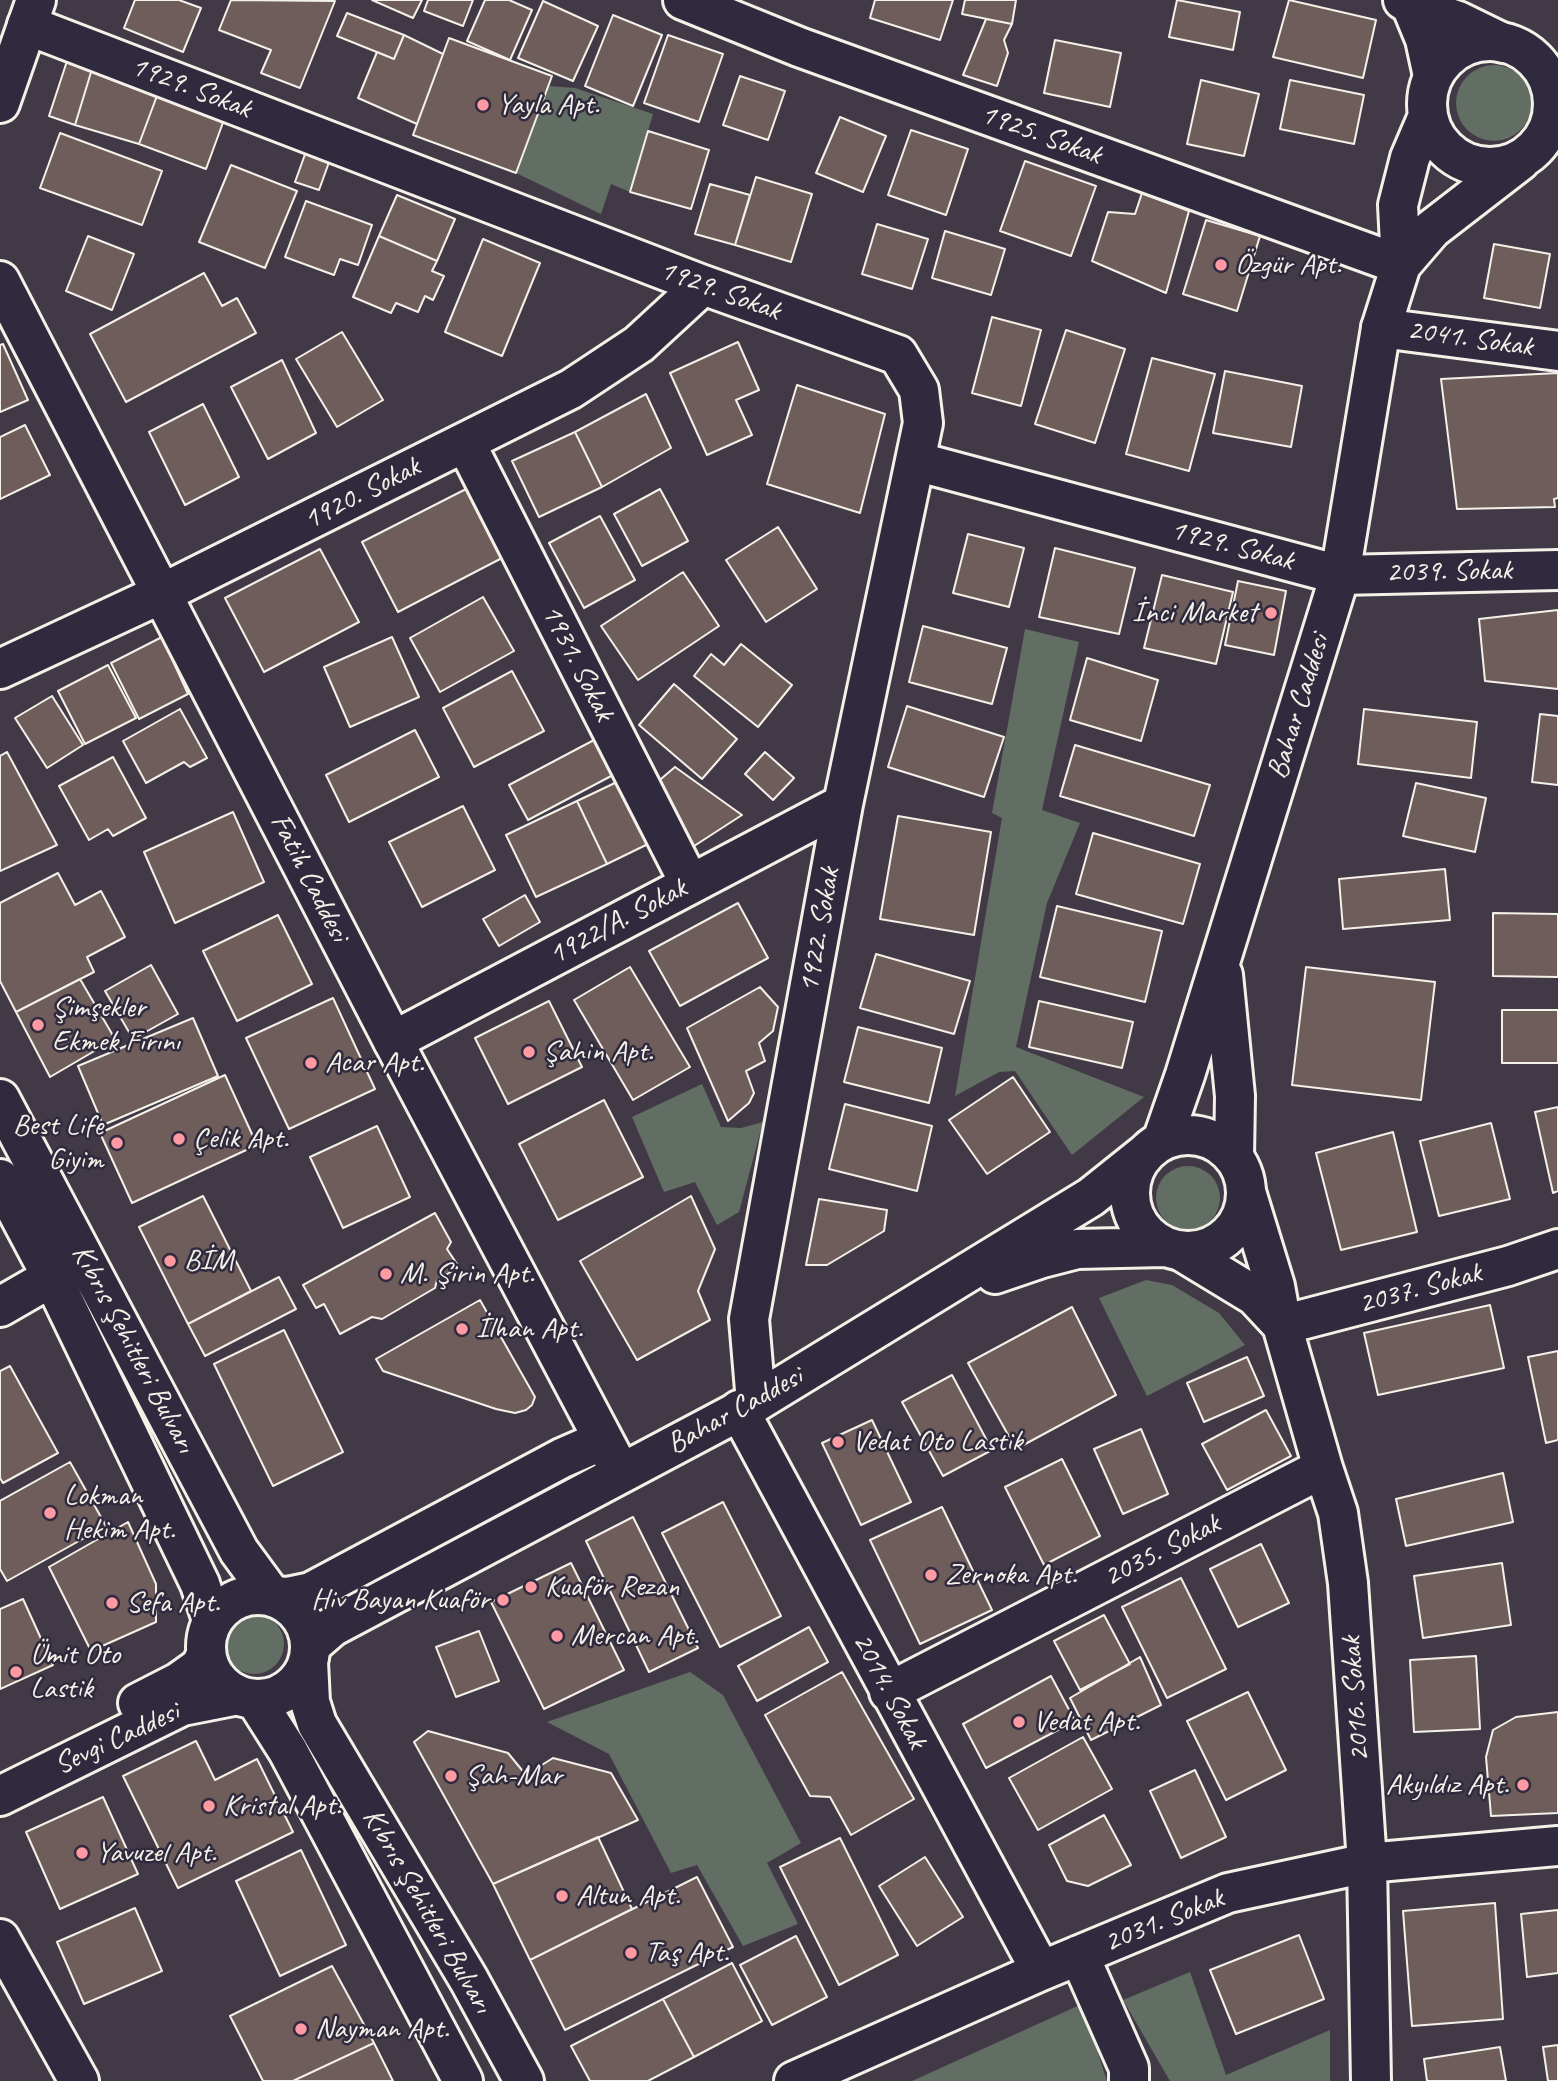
<!DOCTYPE html>
<meta charset="utf-8">
<style>
body{margin:0}
canvas{display:block;background:#423946}
</style>
<canvas width="1558" height="2081"></canvas>
<script>
const ctx = document.querySelector('canvas').getContext('2d');
ctx.lineJoin = 'round';
function fillPath(path, color) {
  ctx.fillStyle = color;
  ctx.fill(path, 'evenodd');
}
function shape(rows) {
  const path = new Path2D();
  for (const r of rows) {
    if (r.length === 3) {
      path.moveTo(r[0] + r[2], r[1]);
      path.arc(r[0], r[1], r[2], 0, 2 * Math.PI);
      continue;
    }
    path.moveTo(r[0], r[1]);
    for (let i = 2; i < r.length; i += 2) path.lineTo(r[i], r[i + 1]);
  }
  return path;
}
function strokePath(path, color, width, dash) {
  ctx.strokeStyle = color;
  ctx.lineWidth = width;
  ctx.lineCap = dash ? 'butt' : 'round';
  ctx.setLineDash(dash || []);
  ctx.stroke(path);
}
function label(font, color, halo, rows, align = 'center') {
  ctx.font = font + ' Caveat,sans-serif';
  ctx.lineWidth = 5;
  ctx.setLineDash([]);
  ctx.textBaseline = 'middle';
  ctx.strokeStyle = halo;
  ctx.fillStyle = color;
  for (const [text, x, y, turn = 0] of rows) {
    ctx.save();
    ctx.translate(x, y);
    ctx.rotate((+turn || 0) * Math.PI / 180);
    ctx.textAlign = isNaN(turn) ? turn : align;
    if (halo) ctx.strokeText(text, 0, 0);
    ctx.fillText(text, 0, 0);
    ctx.restore();
  }
}
const green = shape([
 [1494,103,38],
 [549,86,575,88,653,114,630,192,611,184,601,214,516,173],
 [1025,629,1079,642,1042,810,1080,823,1047,903,1016,1047,1144,1097,1072,1155,1015,1071,999,1072,955,1096,1002,818,992,813],
 [702,1084,721,1127,741,1128,763,1122,739,1212,717,1225,695,1182,664,1192,632,1117],
 [1188,1198,32],
 [1146,1280,1172,1285,1219,1313,1245,1345,1147,1396,1099,1298],
 [254,1644,30],
 [690,1672,723,1695,801,1843,767,1863,798,1924,743,1946,697,1865,671,1873,609,1754,547,1722],
 [1190,1972,1226,2075,1330,2030,1330,2081,1170,2081,1123,2000],
 [1082,2004,1107,2081,912,2081]
]);
const building = shape([
 [135,0,179,0,201,8,183,52,124,28,135,0],
 [231,0,335,1,300,88,261,73,271,50,219,30,231,0],
 [372,0,422,0,413,18,372,0],
 [428,0,473,0,463,26,424,11,428,0],
 [485,0,509,0,532,10,510,60,467,41,485,0],
 [875,0,953,0,940,40,870,18,875,0],
 [965,0,1016,0,1012,24,962,14,965,0],
 [1177,0,1240,12,1233,50,1169,37,1177,0],
 [1289,0,1376,20,1363,78,1273,57,1289,0],
 [543,1,598,26,573,81,518,58,543,1],
 [347,13,404,35,394,59,337,36,347,13],
 [613,15,662,35,633,106,585,86,613,15],
 [986,19,1012,24,1004,40,1008,53,997,86,963,75,986,19],
 [404,35,443,54,417,124,358,98,377,52,394,59,404,35],
 [668,35,723,54,699,122,644,103,668,35],
 [449,38,552,76,516,173,413,135,449,38],
 [1055,40,1121,53,1110,107,1044,93,1055,40],
 [67,61,92,69,75,125,49,116,67,61],
 [92,69,158,93,139,144,75,125,92,69],
 [740,76,785,91,768,140,723,125,740,76],
 [1201,80,1259,94,1244,156,1187,144,1201,80],
 [1290,80,1364,95,1354,144,1280,129,1290,80],
 [158,93,225,117,206,169,139,144,158,93],
 [840,117,886,136,863,192,816,173,840,117],
 [911,130,968,149,946,215,888,195,911,130],
 [648,131,709,150,691,209,630,192,648,131],
 [60,133,162,171,142,225,40,188,60,133],
 [308,146,332,154,319,190,295,182,308,146],
 [1025,161,1096,186,1071,256,1000,231,1025,161],
 [231,165,297,191,265,268,199,242,231,165],
 [756,177,812,194,791,262,735,245,756,177],
 [710,184,750,195,735,245,695,234,710,184],
 [1142,193,1189,211,1166,293,1092,261,1108,212,1135,214,1142,193],
 [397,195,455,219,437,261,379,236,397,195],
 [306,201,372,225,358,265,340,259,334,275,285,257,306,201],
 [1206,220,1260,236,1237,311,1183,294,1206,220],
 [877,224,928,239,912,289,862,274,877,224],
 [945,231,1005,249,991,295,932,278,945,231],
 [88,236,134,254,112,310,66,291,88,236],
 [379,236,437,261,432,271,444,276,433,300,425,296,418,312,396,303,391,313,353,297,379,236],
 [483,239,540,263,502,356,445,332,483,239],
 [1494,244,1550,254,1540,308,1484,298,1494,244],
 [204,273,222,306,237,298,256,333,126,402,90,334,204,273],
 [992,317,1041,330,1021,406,972,393,992,317],
 [1066,330,1125,349,1095,443,1035,424,1066,330],
 [342,332,383,400,337,427,296,359,342,332],
 [738,342,759,390,736,400,752,435,707,455,670,373,738,342],
 [3,344,28,400,0,412,0,345,3,344],
 [1152,358,1215,374,1189,471,1126,454,1152,358],
 [282,360,316,433,268,459,231,387,282,360],
 [1225,371,1302,386,1291,447,1213,433,1225,371],
 [1558,373,1558,498,1554,499,1555,507,1457,509,1441,379,1558,373],
 [797,385,885,414,860,513,767,484,797,385],
 [646,394,671,448,602,487,575,432,646,394],
 [203,404,239,477,185,505,149,432,203,404],
 [25,425,50,475,0,499,0,437,25,425],
 [575,432,602,487,539,517,512,461,575,432],
 [468,488,504,557,398,612,362,542,468,488],
 [660,489,688,541,642,566,614,514,660,489],
 [600,516,635,580,584,608,549,543,600,516],
 [778,527,817,589,766,622,726,560,778,527],
 [968,534,1024,548,1009,607,953,593,968,534],
 [1055,548,1135,568,1119,634,1039,617,1055,548],
 [320,549,359,622,264,672,225,598,320,549],
 [683,572,719,626,638,680,601,626,683,572],
 [1162,575,1233,592,1216,664,1144,648,1162,575],
 [1238,581,1286,591,1274,655,1225,645,1238,581],
 [483,597,514,651,440,692,410,638,483,597],
 [1558,610,1558,689,1485,681,1479,619,1558,610],
 [923,626,1007,648,992,704,909,682,923,626],
 [162,637,188,694,139,719,111,663,162,637],
 [392,637,419,697,350,727,324,667,392,637],
 [741,644,792,685,758,727,694,676,711,654,724,665,741,644],
 [1087,658,1158,680,1141,741,1070,720,1087,658],
 [108,665,136,718,85,744,58,691,108,665],
 [512,671,544,731,474,767,443,708,512,671],
 [674,684,737,739,702,779,639,725,674,684],
 [52,696,83,745,47,768,15,718,52,696],
 [907,706,1004,737,984,797,888,767,907,706],
 [180,709,207,758,190,767,184,762,146,783,123,741,180,709],
 [1364,709,1477,722,1471,778,1358,764,1364,709],
 [1540,714,1558,716,1558,785,1532,782,1540,714],
 [415,730,439,777,349,822,326,775,415,730],
 [594,740,613,775,528,820,509,785,594,740],
 [1075,745,1210,785,1194,836,1060,796,1075,745],
 [7,752,57,845,0,871,0,756,7,752],
 [765,752,794,778,773,800,745,774,765,752],
 [113,757,146,818,113,836,108,829,89,840,59,786,113,757],
 [675,767,742,815,691,848,655,784,675,767],
 [617,782,648,844,607,864,577,801,617,782],
 [1416,783,1486,798,1475,852,1403,836,1416,783],
 [577,801,607,864,536,897,506,835,577,801],
 [463,806,495,870,422,907,389,842,463,806],
 [233,812,264,882,175,923,144,852,233,812],
 [898,816,991,832,974,935,880,919,898,816],
 [1093,833,1200,864,1183,924,1076,894,1093,833],
 [1445,869,1450,920,1343,929,1339,879,1445,869],
 [58,873,75,905,101,891,125,937,87,957,94,972,16,1012,0,981,0,903,58,873],
 [525,895,540,922,499,946,483,919,525,895],
 [738,903,768,958,680,1006,649,951,738,903],
 [1057,906,1162,931,1145,1002,1040,977,1057,906],
 [1493,913,1558,914,1558,977,1493,976,1493,913],
 [278,915,312,984,237,1021,203,951,278,915],
 [876,954,970,981,954,1034,860,1008,876,954],
 [151,965,178,1014,133,1039,105,991,151,965],
 [630,967,690,1067,633,1100,574,1000,630,967],
 [1306,967,1435,982,1421,1100,1292,1085,1306,967],
 [80,979,115,1039,50,1077,16,1012,80,979],
 [760,987,778,1007,773,1031,759,1043,765,1061,746,1071,754,1093,749,1103,728,1121,687,1028,760,987],
 [333,998,375,1089,289,1129,246,1038,333,998],
 [549,1001,582,1067,508,1104,475,1038,549,1001],
 [1039,1001,1133,1022,1122,1068,1029,1047,1039,1001],
 [1502,1010,1558,1010,1558,1063,1502,1063,1502,1010],
 [193,1018,218,1076,103,1125,78,1066,193,1018],
 [858,1027,942,1048,929,1103,844,1082,858,1027],
 [225,1075,257,1145,132,1203,100,1133,225,1075],
 [1013,1077,1050,1132,987,1174,949,1120,1013,1077],
 [604,1100,643,1177,558,1220,519,1144,604,1100],
 [845,1104,932,1126,917,1191,829,1169,845,1104],
 [1558,1107,1558,1191,1553,1193,1535,1112,1558,1107],
 [1491,1123,1510,1199,1439,1216,1420,1141,1491,1123],
 [377,1126,410,1197,343,1228,310,1157,377,1126],
 [1393,1132,1417,1232,1341,1250,1316,1153,1393,1132],
 [203,1196,251,1291,188,1324,139,1227,203,1196],
 [691,1196,715,1249,698,1291,710,1320,637,1360,580,1261,691,1196],
 [819,1199,887,1210,884,1231,827,1265,806,1265,819,1199],
 [435,1213,451,1242,447,1249,459,1267,437,1280,435,1288,382,1319,372,1317,340,1334,324,1304,316,1308,303,1285,435,1213],
 [279,1277,296,1309,205,1356,188,1324,279,1277],
 [480,1300,535,1397,532,1405,526,1410,515,1413,496,1409,383,1371,376,1359,480,1300],
 [1490,1305,1504,1368,1378,1395,1364,1333,1490,1305],
 [1072,1307,1116,1395,1016,1449,968,1363,1072,1307],
 [284,1330,343,1452,273,1486,214,1364,284,1330],
 [1558,1351,1558,1440,1546,1443,1528,1357,1558,1351],
 [1247,1357,1264,1396,1204,1422,1187,1383,1247,1357],
 [10,1366,58,1453,3,1483,0,1478,0,1371,10,1366],
 [952,1375,992,1450,943,1476,902,1402,952,1375],
 [1266,1410,1291,1456,1227,1490,1202,1444,1266,1410],
 [872,1420,911,1502,861,1525,822,1443,872,1420],
 [1141,1429,1168,1494,1123,1514,1094,1449,1141,1429],
 [1062,1459,1100,1536,1044,1565,1005,1487,1062,1459],
 [70,1462,106,1526,7,1581,0,1569,0,1501,70,1462],
 [1503,1473,1513,1522,1406,1546,1396,1499,1503,1473],
 [723,1502,781,1616,720,1647,662,1533,723,1502],
 [942,1507,992,1610,920,1644,870,1540,942,1507],
 [633,1517,698,1648,649,1672,586,1541,633,1517],
 [128,1522,156,1584,156,1622,91,1651,49,1567,128,1522],
 [1261,1544,1289,1603,1238,1627,1210,1569,1261,1544],
 [571,1563,624,1670,544,1709,491,1602,571,1563],
 [1502,1563,1511,1625,1423,1638,1414,1576,1502,1563],
 [1181,1578,1226,1669,1167,1698,1122,1607,1181,1578],
 [23,1599,53,1665,0,1689,0,1609,23,1599],
 [1104,1615,1130,1664,1080,1690,1054,1641,1104,1615],
 [809,1627,828,1662,757,1701,738,1666,809,1627],
 [479,1631,499,1681,456,1697,436,1647,479,1631],
 [1476,1656,1480,1729,1414,1732,1410,1660,1476,1656],
 [1140,1657,1161,1705,1091,1740,1070,1698,1140,1657],
 [842,1672,914,1799,851,1835,830,1797,810,1796,765,1715,842,1672],
 [1051,1676,1075,1721,986,1768,963,1724,1051,1676],
 [1248,1692,1286,1770,1226,1800,1187,1721,1248,1692],
 [1558,1712,1558,1813,1491,1816,1486,1757,1493,1730,1516,1717,1558,1712],
 [428,1731,508,1753,526,1775,553,1758,611,1773,638,1820,493,1884,414,1742,428,1731],
 [1083,1737,1112,1789,1038,1830,1009,1778,1083,1737],
 [196,1741,215,1780,257,1759,293,1832,178,1888,123,1776,196,1741],
 [1195,1770,1226,1837,1181,1858,1150,1791,1195,1770],
 [103,1797,138,1874,60,1909,26,1832,103,1797],
 [1104,1815,1131,1865,1088,1886,1067,1881,1049,1845,1104,1815],
 [598,1837,632,1909,530,1960,493,1884,598,1837],
 [840,1838,898,1955,839,1985,780,1867,840,1838],
 [301,1850,346,1945,280,1976,236,1881,301,1850],
 [925,1857,963,1917,917,1946,879,1886,925,1857],
 [697,1877,733,1947,565,2030,530,1960,697,1877],
 [1495,1903,1503,2019,1412,2026,1403,1911,1495,1903],
 [135,1908,162,1971,84,2004,57,1942,135,1908],
 [1558,1910,1558,1973,1527,1977,1521,1914,1558,1910],
 [1299,1935,1324,1999,1236,2034,1210,1970,1299,1935],
 [796,1936,827,1997,772,2025,740,1965,796,1936],
 [732,1963,762,2021,694,2057,663,1999,732,1963],
 [332,1966,374,2043,293,2081,263,2081,230,2016,332,1966],
 [663,1999,694,2057,648,2081,590,2081,571,2046,663,1999],
 [374,2043,393,2081,293,2081,374,2043],
 [1558,2045,1558,2081,1548,2081,1543,2047,1558,2045],
 [1500,2047,1506,2081,1427,2081,1424,2059,1500,2047]
]);
const minor = shape([
 [683,0,799,47,1401,265],
 [1403,0,1411,5,1458,21,1503,43],
 [1411,5,1425,39,1433,76],
 [27,25,703,285,898,355,919,390,923,423,915,461,1340,575,1558,570],
 [1381,328,1558,351],
 [465,442,690,884],
 [0,669,163,593,571,389,639,344,703,285],
 [393,1041,843,804],
 [1181,1251,1255,1296,1282,1325,1275,1286,1247,1195],
 [0,1307,52,1277],
 [756,1402,749,1319,843,804,915,461],
 [739,1410,1041,1971],
 [889,1692,1323,1468],
 [0,1939,79,2081],
 [1079,1955,1129,2068,1129,2081],
 [794,2081,1041,1971,1228,1893,1367,1863,1558,1846],
 [1371,2081,1367,1863,1348,1583,1338,1513,1323,1468,1282,1325,1508,1266,1558,1249]
]);
const tertiary = shape([
 [1490,104,63],
 [0,103,36,0],
 [1401,265,1432,229,1520,161],
 [0,281,393,1041,621,1473],
 [1223,975,1235,1096,1234,1158],
 [1188,1193,58],
 [1162,1141,1185,1075,1340,575,1381,328,1401,265,1398,205,1410,158,1428,116],
 [995,1274,1042,1258,1077,1249,1164,1247],
 [272,1596,287,1597,311,1592,562,1458,603,1440],
 [310,1646,332,1627,756,1402,1091,1197,1146,1153],
 [138,1703,179,1682,200,1667,206,1655],
 [0,1796,182,1706,238,1695]
]);
const secondary = shape([
 [0,1099,239,1551,272,1596],
 [0,1179,52,1277,200,1584,212,1620],
 [258,1647,52],
 [308,1662,310,1702,317,1724,469,1980,524,2081],
 [255,1699,288,1751,463,2081]
]);
const markers = [
 [483,105,7,"#ff9aa2"],
 [1221,265,7,"#ff9aa2"],
 [1271,613,7,"#ff9aa2"],
 [38,1025,7,"#ff9aa2"],
 [529,1052,7,"#ff9aa2"],
 [311,1063,7,"#ff9aa2"],
 [179,1139,7,"#ff9aa2"],
 [117,1143,7,"#ff9aa2"],
 [170,1261,7,"#ff9aa2"],
 [386,1274,7,"#ff9aa2"],
 [462,1329,7,"#ff9aa2"],
 [838,1442,7,"#ff9aa2"],
 [50,1513,7,"#ff9aa2"],
 [931,1575,7,"#ff9aa2"],
 [531,1587,7,"#ff9aa2"],
 [503,1600,7,"#ff9aa2"],
 [112,1603,7,"#ff9aa2"],
 [557,1636,7,"#ff9aa2"],
 [16,1672,7,"#ff9aa2"],
 [1019,1722,7,"#ff9aa2"],
 [451,1776,7,"#ff9aa2"],
 [1523,1785,7,"#ff9aa2"],
 [209,1806,7,"#ff9aa2"],
 [82,1853,7,"#ff9aa2"],
 [562,1896,7,"#ff9aa2"],
 [631,1953,7,"#ff9aa2"],
 [301,2029,7,"#ff9aa2"]
];
const streetNames = [
 ["1929. Sokak",191,88,21],
 ["1925. Sokak",1041,135,20],
 ["1929. Sokak",720,291,20],
 ["2041. Sokak",1470,339,8],
 ["1920. Sokak",362,494,-27],
 ["1929. Sokak",1232,546,15],
 ["2039. Sokak",1449,572,-1],
 ["1931. Sokak",577,663,63],
 ["Bahar Caddesi",1299,707,-73],
 ["Fatih Caddesi",309,878,63],
 ["1922/A. Sokak",618,922,-28],
 ["1922. Sokak",820,930,-80],
 ["2037. Sokak",1420,1289,-15],
 ["Kıbrıs Şehitleri Bulvarı",133,1349,62],
 ["Bahar Caddesi",735,1411,-29],
 ["2035. Sokak",1162,1551,-27],
 ["2014. Sokak",889,1691,62],
 ["2016. Sokak",1356,1699,-94],
 ["Sevgi Caddesi",117,1739,-25],
 ["Kıbrıs Şehitleri Bulvarı",427,1911,60],
 ["2031. Sokak",1164,1921,-22]
];
const poiNames = [
 ["Yayla Apt.",497,105],
 ["Özgür Apt.",1235,265],
 ["İnci Market",1257,613,"right"],
 ["Şimşekler",52,1008],
 ["Ekmek Fırını",52,1042],
 ["Şahin Apt.",543,1052],
 ["Acar Apt.",325,1063],
 ["Best Life",103,1126,"right"],
 ["Giyim",103,1160,"right"],
 ["Çelik Apt.",193,1139],
 ["BİM",184,1261],
 ["M. Şirin Apt.",400,1274],
 ["İlhan Apt.",476,1329],
 ["Vedat Oto Lastik",852,1442],
 ["Lokman",64,1496],
 ["Hekim Apt.",64,1530],
 ["Zernoka Apt.",945,1575],
 ["Kuaför Rezan",545,1587],
 ["Hiv Bayan Kuaför",489,1600,"right"],
 ["Sefa Apt.",126,1603],
 ["Mercan Apt.",571,1636],
 ["Ümit Oto",30,1655],
 ["Lastik",30,1689],
 ["Vedat Apt.",1033,1722],
 ["Şah-Mar",465,1776],
 ["Akyıldız Apt.",1509,1785,"right"],
 ["Kristal Apt.",223,1806],
 ["Yavuzel Apt.",96,1853],
 ["Altun Apt.",576,1896],
 ["Taş Apt.",645,1953],
 ["Nayman Apt.",315,2029]
];
fillPath(green, '#626e63');
fillPath(building, '#6f5d5c');
strokePath(building, '#f4f1e8', 2);
strokePath(minor, '#f4f1e8', 44);
strokePath(tertiary, '#f4f1e8', 44);
strokePath(secondary, '#f4f1e8', 44);
strokePath(minor, '#2f2a3d', 38);
strokePath(tertiary, '#2f2a3d', 38);
strokePath(secondary, '#2f2a3d', 38);
for (const [x, y, r, color] of markers) {
  const dot = new Path2D();
  dot.arc(x, y, r, 0, 2 * Math.PI);
  ctx.fillStyle = color;
  ctx.fill(dot);
  strokePath(dot, '#2f2a3d', 2.5);
}
label('30px', '#f4f1e8', '#2f2a3d', streetNames);
label('30px', '#f4f1e8', '#2f2a3d', poiNames, 'left');
</script>
